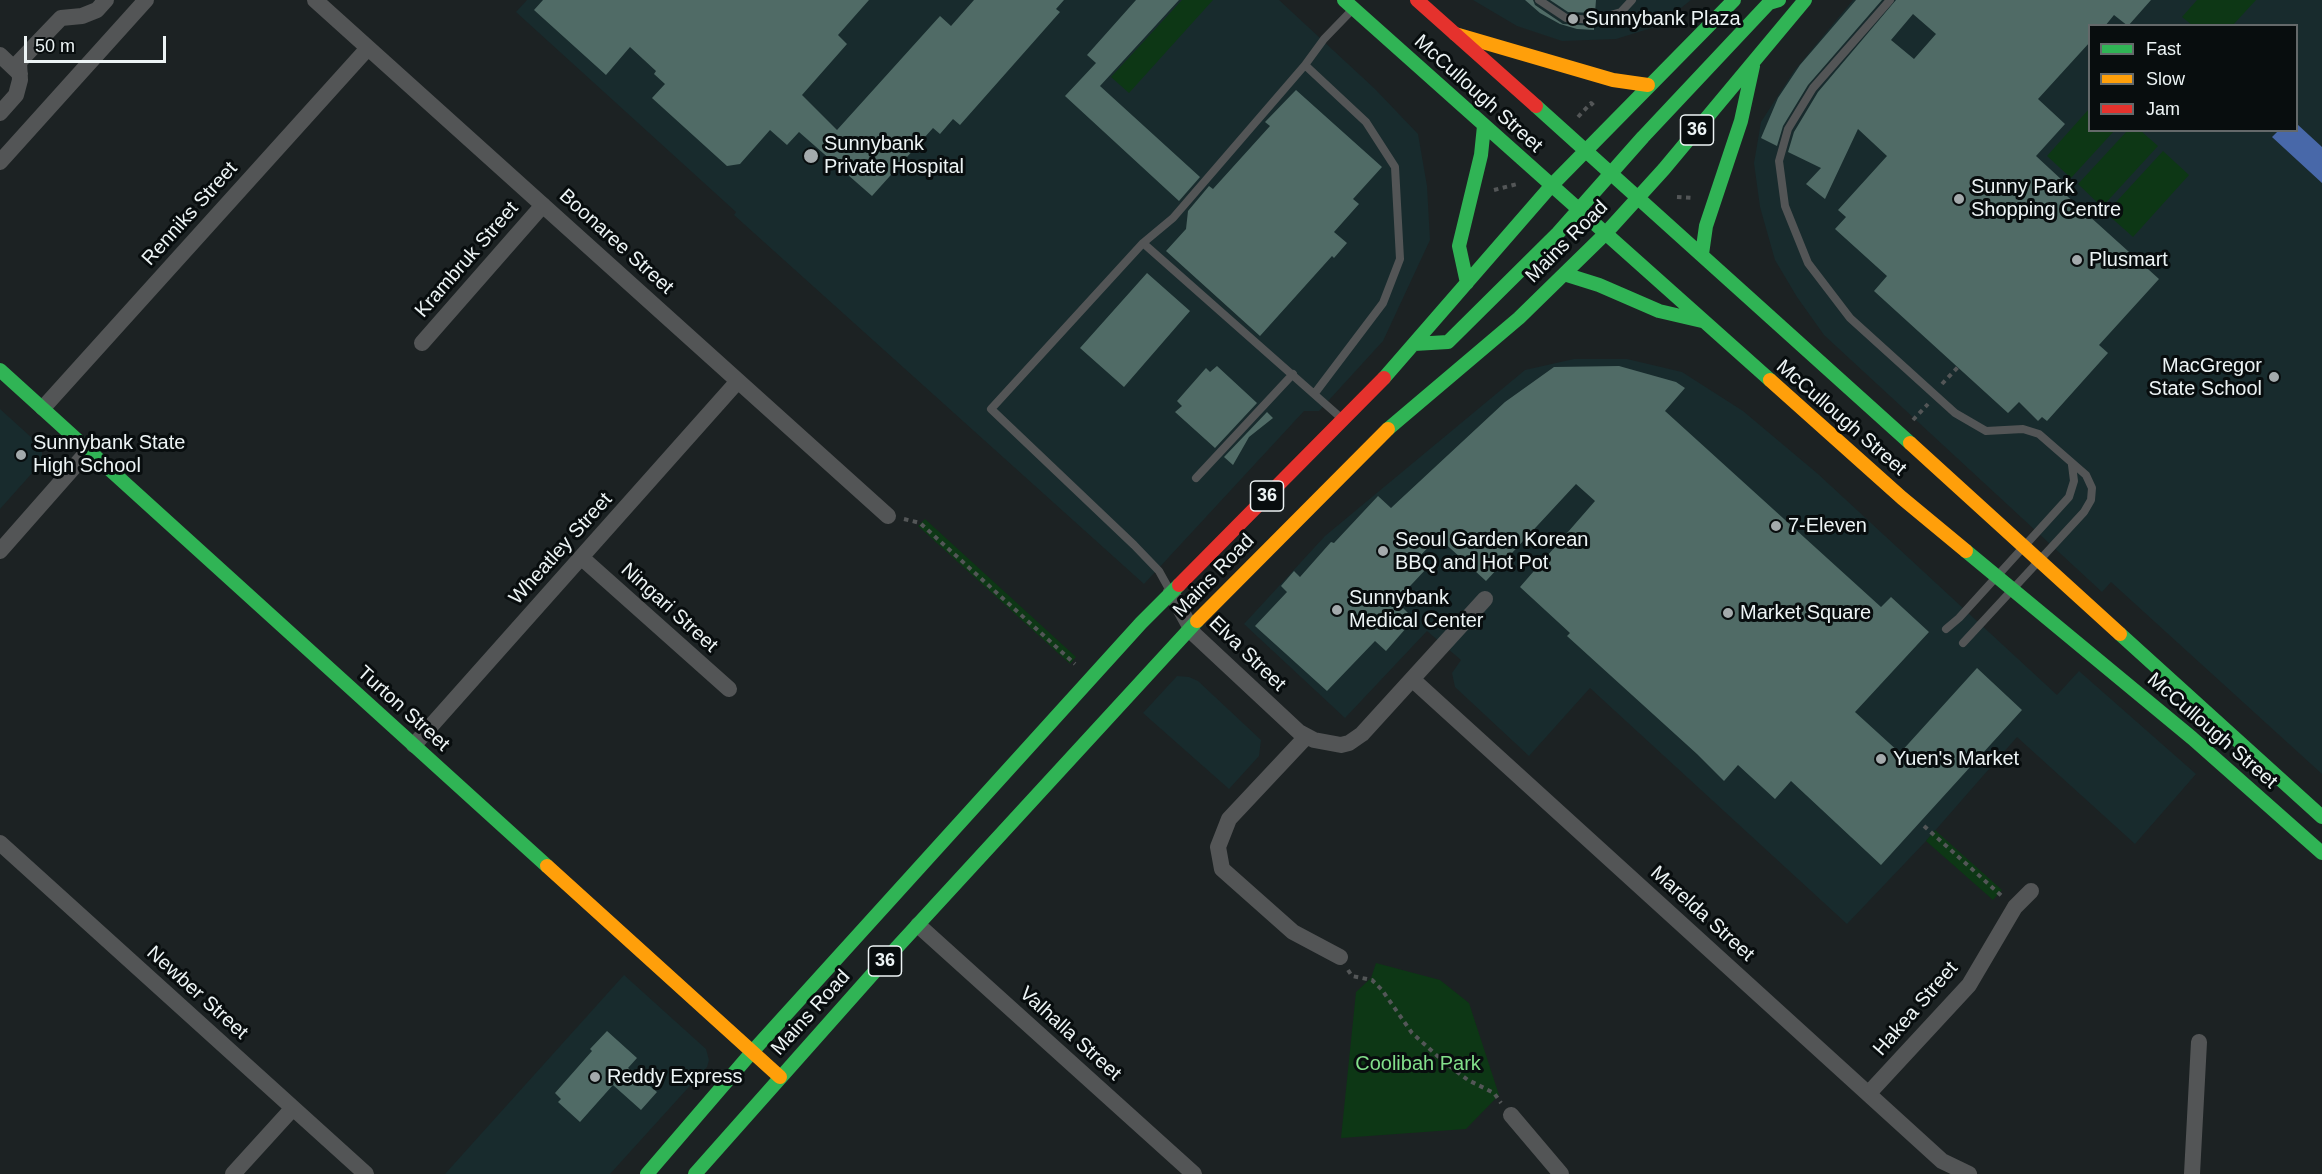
<!DOCTYPE html>
<style>
body{margin:0}
#map{position:relative;width:2322px;height:1174px;overflow:hidden;background:#1c2223;font-family:Helvetica,sans-serif}
canvas{display:block}
.legend{position:absolute;left:2088px;top:24px;width:210px;height:108px;box-sizing:border-box;background:#080d0e;border:2px solid #64696a;margin:0;padding:8px 10px;list-style:none;font-size:18px;color:#edf4f5}
.legend li{display:flex;align-items:center;gap:12px;height:30px}
.legend b{width:30px;border:2px solid #64696a}
.scale{position:absolute;left:24px;top:36px;width:142px;height:27px;box-sizing:border-box;border:3px solid #edf4f5;border-top:0;padding-left:8px;font-size:18px;line-height:21px;white-space:nowrap;color:#edf4f5;-webkit-text-stroke:4px #080d0e;paint-order:stroke}
</style>
<div id="map">
<canvas width="2322" height="1174"></canvas>
<ul class="legend">
<li><b style="height:8px;background:#30b455"></b>Fast</li>
<li><b style="height:8px;background:#ff9f0a"></b>Slow</li>
<li><b style="height:8px;background:#e5322d"></b>Jam</li>
</ul>
<div class="scale">50 m</div>
</div>
<script>
const ctx = document.querySelector('canvas').getContext('2d');
ctx.lineJoin = 'round';
function fillPath(path, color) {
  ctx.fillStyle = color;
  ctx.fill(path, 'evenodd');
}
function shape(rows) {
  const path = new Path2D();
  for (const r of rows) {
    path.moveTo(r[0], r[1]);
    for (let i = 2; i < r.length; i += 2) path.lineTo(r[i], r[i + 1]);
  }
  return path;
}
function strokePath(path, color, width, dash) {
  ctx.strokeStyle = color;
  ctx.lineWidth = width;
  ctx.lineCap = dash ? 'butt' : 'round';
  ctx.setLineDash(dash || []);
  ctx.stroke(path);
}
function label(font, color, halo, rows, align = 'center') {
  ctx.font = font + ' Helvetica,sans-serif';
  ctx.lineWidth = 6;
  ctx.setLineDash([]);
  ctx.textBaseline = 'middle';
  ctx.strokeStyle = halo;
  ctx.fillStyle = color;
  for (const [text, x, y, turn = 0] of rows) {
    ctx.save();
    ctx.translate(x, y);
    ctx.rotate((+turn || 0) * Math.PI / 180);
    ctx.textAlign = isNaN(turn) ? turn : align;
    if (halo) ctx.strokeText(text, 0, 0);
    ctx.fillText(text, 0, 0);
    ctx.restore();
  }
}
const built = shape([
 [527,0,1279,0,1375,89,1418,134,1427,186,1430,240,1383,341,1319,411,1304,411,1144,584,734,215,736,212,516,12],
 [1473,0,1691,0,1658,26,1616,39,1562,41,1517,26],
 [1853,0,2322,0,2322,774,2111,582,2102,592,1824,335,1797,297,1775,260,1760,207,1754,163,1761,122,1794,71],
 [2090,26,2296,26,2296,130,2090,130],
 [1574,359,1627,359,1682,372,1743,411,1818,474,2057,695,2079,671,2196,774,2135,844,2017,737,1926,841,1847,924,1590,688,1529,756,1455,687,1452,673,1461,660,1427,631,1345,718,1244,624,1325,536,1525,370],
 [0,409,42,447,42,462,0,509],
 [1177,676,1189,677,1198,681,1261,740,1259,756,1229,789,1143,713],
 [624,975,706,1049,709,1060,707,1067,610,1174,445,1174]
]);
const green = shape([
 [1182,0,1213,0,1129,93,1111,77],
 [2197,0,2256,0,2233,25,2192,25,2182,17],
 [2089,109,2090,130,2114,131,2071,178,2047,156],
 [2127,131,2141,131,2158,146,2102,207,2078,184],
 [2163,151,2189,175,2133,237,2106,213],
 [925,519,1076,657,1070,664,918,526],
 [1935,830,2002,890,1993,900,1926,841],
 [1376,963,1440,980,1469,1003,1499,1095,1466,1129,1341,1138,1356,992,1371,978]
]);
const water = shape([
 [2297,124,2322,147,2322,183,2272,137,2278,131,2296,130]
]);
const building = shape([
 [543,0,869,0,838,35,847,44,802,95,837,130,940,16,951,26,974,0,1064,0,1056,9,1060,12,960,125,953,119,940,134,933,128,872,196,799,132,787,145,770,130,740,164,727,166,652,98,665,84,654,74,656,71,630,47,606,75,534,10],
 [1136,0,1179,0,1100,86,1200,177,1179,201,1065,96,1096,63,1087,55],
 [1525,0,1533,0,1535,5,1563,24,1594,26,1594,30,1577,29,1560,24,1540,13],
 [1550,0,1596,0,1595,13,1568,12],
 [1856,0,1882,0,1808,85,1783,126,1777,146,1761,138,1778,98,1800,65],
 [1896,0,2151,0,2128,26,2114,15,2105,26,2090,26,2090,42,2038,99,2065,124,2036,156,2063,181,2057,187,2159,279,2099,345,2108,353,2047,421,2042,417,2038,421,2019,402,2008,413,1874,291,1887,276,1835,229,1846,217,1838,210,1887,156,1858,129,1825,199,1806,184,1821,168,1788,152,1794,132,1818,92],
 [1913,14,1936,34,1914,59,1891,40],
 [1296,90,1382,167,1353,199,1359,204,1334,232,1347,243,1334,258,1332,256,1260,336,1166,251,1186,229,1188,211,1209,186,1213,189,1270,126,1265,122],
 [1147,273,1190,311,1124,387,1080,348],
 [1217,366,1257,403,1215,448,1175,412,1182,406,1177,401,1206,368,1210,372],
 [1619,366,1676,382,1685,388,1665,411,1881,607,1891,597,1929,632,1855,712,1900,753,1977,668,2022,710,1881,865,1791,781,1775,799,1738,765,1724,781,1697,754,1567,636,1570,633,1520,587,1595,501,1576,484,1486,581,1438,537,1417,559,1427,568,1396,601,1414,619,1386,651,1375,641,1327,691,1255,626,1287,592,1281,586,1294,571,1300,577,1331,542,1334,543,1378,496,1391,508,1505,402,1554,367],
 [1267,412,1273,418,1249,437,1233,465,1224,457],
 [607,1031,637,1058,628,1068,657,1092,641,1110,613,1085,580,1122,558,1102,561,1099,555,1093,592,1051,590,1049]
]);
const path = shape([
 [1578,117,1591,103,1596,108],
 [1494,190,1517,184],
 [1677,197,1694,198],
 [1942,384,1958,367],
 [1913,420,1928,404],
 [904,519,920,523,1075,664],
 [1924,826,2003,897],
 [1348,970,1352,976,1372,980,1382,990,1412,1033,1444,1062,1468,1080,1494,1093,1501,1103]
]);
const lane = shape([
 [1539,0,1566,18,1593,20,1621,12,1632,0],
 [1890,0,1813,88,1788,129,1779,161,1785,206,1808,263,1850,318,1955,413,1986,431,2023,429,2039,434,2086,475,2092,488,2091,500,2084,512,1963,643],
 [1143,243,1340,417],
 [1315,393,1383,303,1400,259,1395,167,1366,122,1305,65,1324,39,1353,9],
 [1196,478,1293,374],
 [1169,589,1159,571,1134,545,991,409,1143,243,1173,218,1305,65],
 [1946,629,1959,618,2069,497,2074,481,2072,465]
]);
const street = shape([
 [315,0,888,516],
 [0,55,20,74],
 [0,113,16,95,20,80,19,62,38,42,61,18,82,16,97,10,106,0],
 [0,162,146,0],
 [422,343,543,205],
 [43,408,368,48],
 [0,551,89,450],
 [582,558,729,689],
 [1171,592,1194,634,1299,732,1314,740,1341,745,1349,743,1362,734,1485,599],
 [1412,679,1942,1161,1969,1174],
 [1306,737,1229,819,1218,847,1222,869,1293,932,1340,957],
 [414,745,738,381],
 [0,843,366,1174],
 [918,925,1194,1174],
 [1869,1093,1969,985,2015,907,2031,891],
 [1511,1115,1561,1174],
 [233,1174,293,1108],
 [2192,1174,2199,1042]
]);
const fast = shape([
 [1344,0,1770,380],
 [1536,106,1910,443],
 [1702,254,1706,226,1741,121,1753,66],
 [1564,274,1599,285,1659,311,1702,321],
 [1467,283,1459,246,1481,155,1484,126],
 [1414,344,1448,342,1558,233,1643,137,1769,3,1779,0],
 [0,370,547,866],
 [1384,378,1551,186,1734,0],
 [1388,429,1519,318,1605,234,1664,169,1805,0],
 [1966,551,2192,738,2322,853],
 [2120,634,2322,817],
 [647,1174,752,1052,1141,623,1179,585],
 [695,1174,877,969,1197,621]
]);
const slow = shape([
 [1455,34,1613,80,1648,85],
 [1770,380,1902,498,1966,551],
 [1910,443,2120,634],
 [1197,621,1388,429],
 [547,866,780,1077]
]);
const jam = shape([
 [1417,0,1536,106],
 [1179,585,1384,378]
]);
const markers = [
 [1573,19,6,"#a4aaac"],
 [811,156,8,"#a4aaac"],
 [1959,199,6,"#a4aaac"],
 [2077,260,6,"#a4aaac"],
 [2274,377,6,"#a4aaac"],
 [21,455,6,"#a4aaac"],
 [1776,526,6,"#a4aaac"],
 [1383,551,6,"#a4aaac"],
 [1337,610,6,"#a4aaac"],
 [1728,613,6,"#a4aaac"],
 [1881,759,6,"#a4aaac"],
 [595,1077,6,"#a4aaac"]
];
const shields = [
 [1697,130,33],
 [1267,496,33],
 [885,961,33]
];
const shieldNames = [
 ["36",1697,130],
 ["36",1267,496],
 ["36",885,961]
];
const poiNames = [
 ["Sunnybank Plaza",1585,19],
 ["Sunnybank",824,144],
 ["Private Hospital",824,167],
 ["Sunny Park",1971,187],
 ["Shopping Centre",1971,210],
 ["Plusmart",2089,260],
 ["MacGregor",2262,366,"right"],
 ["State School",2262,389,"right"],
 ["Sunnybank State",33,443],
 ["High School",33,466],
 ["7-Eleven",1788,526],
 ["Seoul Garden Korean",1395,540],
 ["BBQ and Hot Pot",1395,563],
 ["Sunnybank",1349,598],
 ["Medical Center",1349,621],
 ["Market Square",1740,613],
 ["Yuen's Market",1893,759],
 ["Reddy Express",607,1077]
];
const streetNames = [
 ["McCullough Street",1478,94,42],
 ["Renniks Street",190,214,-48],
 ["Boonaree Street",616,242,42],
 ["Mains Road",1567,242,-45],
 ["Krambruk Street",467,260,-49],
 ["McCullough Street",1841,418,41],
 ["Wheatley Street",561,549,-48],
 ["Mains Road",1214,576,-46],
 ["Ningari Street",669,608,42],
 ["Elva Street",1247,654,44],
 ["Turton Street",403,709,42],
 ["McCullough Street",2212,731,41],
 ["Marelda Street",1702,914,42],
 ["Newber Street",197,993,42],
 ["Hakea Street",1916,1009,-49],
 ["Mains Road",811,1013,-48],
 ["Valhalla Street",1070,1034,42]
];
const parkNames = [
 ["Coolibah Park",1418,1064]
];
fillPath(built, '#182b2d');
fillPath(green, '#0d3715');
fillPath(water, '#4868a9');
fillPath(building, '#506b66');
strokePath(path, '#535657', 4, [4.5, 4.5]);
strokePath(lane, '#535556', 8);
strokePath(street, '#535556', 16);
strokePath(fast, '#30b455', 14);
strokePath(slow, '#ff9f0a', 14);
strokePath(jam, '#e5322d', 14);
for (const [x, y, r, color] of markers) {
  const dot = new Path2D();
  dot.arc(x, y, r, 0, 2 * Math.PI);
  ctx.fillStyle = color;
  ctx.fill(dot);
  strokePath(dot, '#080d0e', 2);
}
for (const [x, y, w] of shields) {
  const box = new Path2D();
  box.roundRect(x - w / 2, y - 15, w, 30, 4.5);
  ctx.fillStyle = '#080d0e';
  ctx.fill(box);
  strokePath(box, '#edf4f5', 1.5);
}
label('bold 18px', '#edf4f5', null, shieldNames);
label('20px', '#edf4f5', '#080d0e', poiNames, 'left');
label('20px', '#edf4f5', '#080d0e', streetNames);
label('20px', '#82df8a', '#080d0e', parkNames);
</script>
